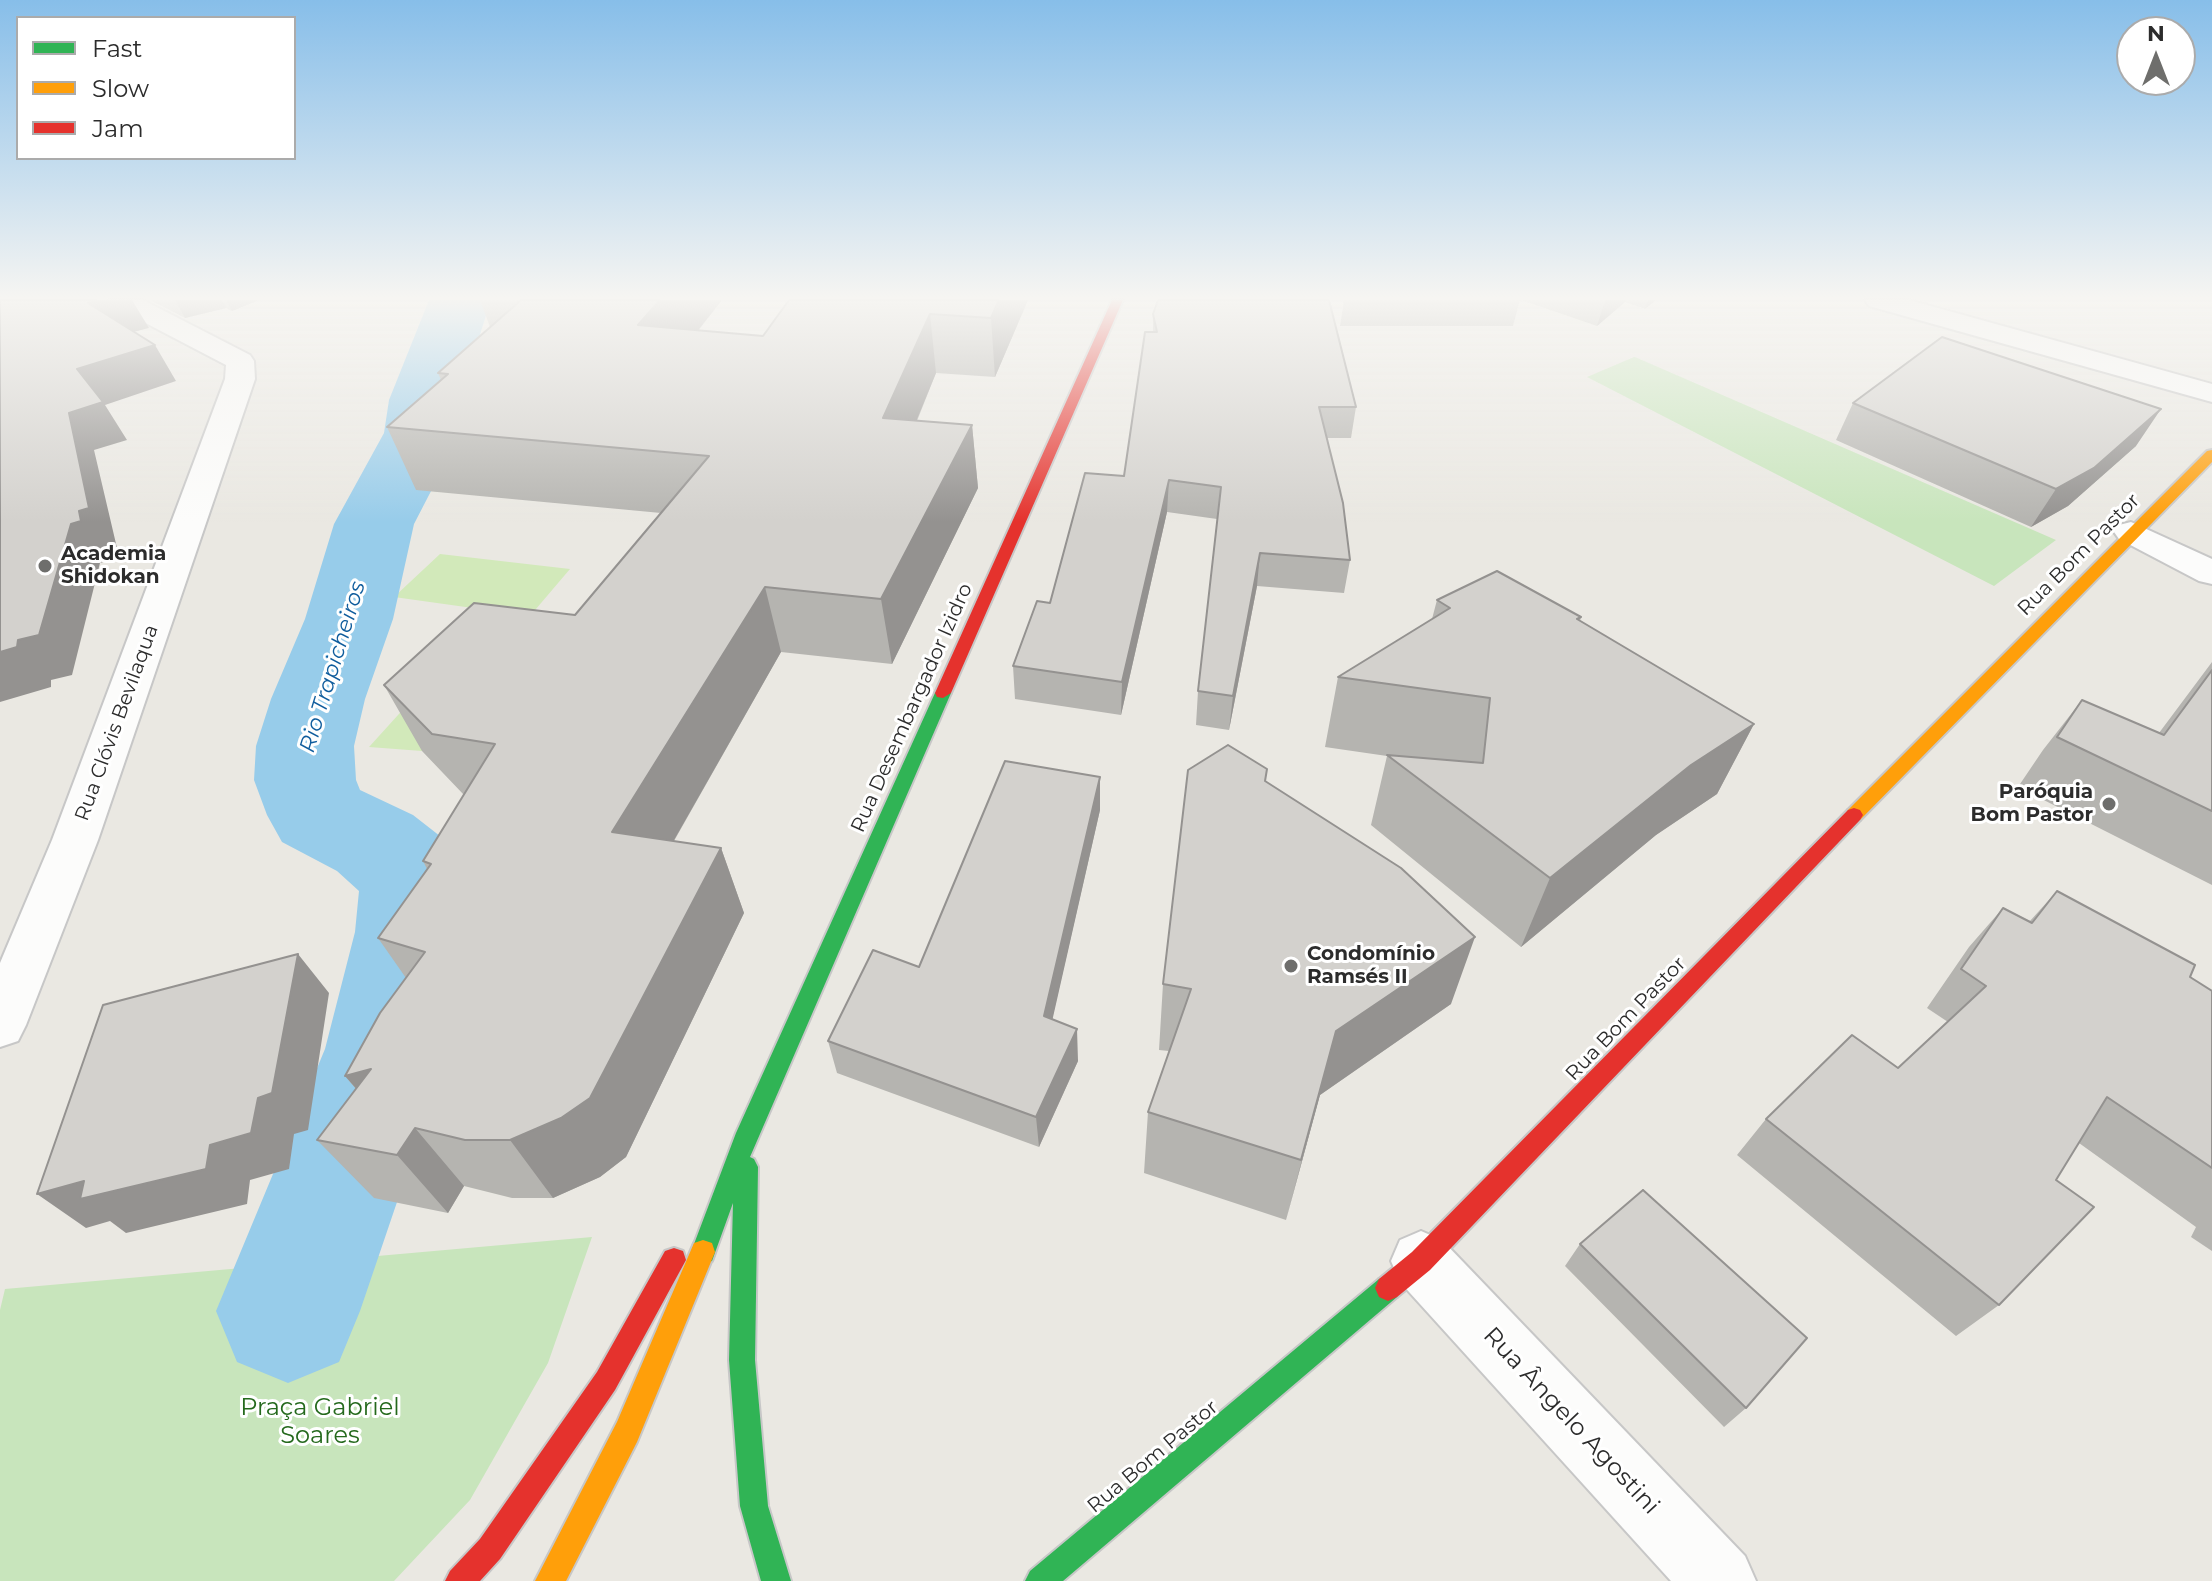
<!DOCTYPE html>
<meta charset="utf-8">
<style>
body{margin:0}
#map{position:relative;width:2212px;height:1581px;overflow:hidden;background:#eae8e2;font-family:Montserrat,sans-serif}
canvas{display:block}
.legend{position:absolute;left:16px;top:16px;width:280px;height:144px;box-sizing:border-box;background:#fff;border:2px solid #ababab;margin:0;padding:10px 14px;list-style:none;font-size:24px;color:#2c2c2c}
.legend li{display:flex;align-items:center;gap:16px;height:40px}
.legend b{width:40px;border:2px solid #ababab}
.north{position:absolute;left:2116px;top:16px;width:80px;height:80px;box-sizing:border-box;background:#fff;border:2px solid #ababab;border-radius:50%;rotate:0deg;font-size:22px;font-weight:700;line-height:32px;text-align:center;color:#2c2c2c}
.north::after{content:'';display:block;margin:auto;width:28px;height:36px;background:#6e6e6c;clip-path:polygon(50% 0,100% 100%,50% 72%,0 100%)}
</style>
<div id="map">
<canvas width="2212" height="1581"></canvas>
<ul class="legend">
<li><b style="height:10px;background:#30b455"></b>Fast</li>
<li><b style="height:10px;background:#ff9f0a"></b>Slow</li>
<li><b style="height:10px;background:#e5322d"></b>Jam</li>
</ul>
<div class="north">N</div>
</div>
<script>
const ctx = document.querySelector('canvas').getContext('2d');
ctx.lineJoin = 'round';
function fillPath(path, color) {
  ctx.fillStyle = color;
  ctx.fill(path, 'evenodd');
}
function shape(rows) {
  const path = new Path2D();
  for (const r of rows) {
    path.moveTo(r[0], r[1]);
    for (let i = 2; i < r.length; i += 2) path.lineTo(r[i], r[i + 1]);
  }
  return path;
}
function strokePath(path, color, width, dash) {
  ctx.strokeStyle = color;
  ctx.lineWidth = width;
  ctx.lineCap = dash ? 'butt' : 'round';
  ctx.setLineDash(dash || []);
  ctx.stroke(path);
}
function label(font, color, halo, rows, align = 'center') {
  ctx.font = font + ' Montserrat,sans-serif';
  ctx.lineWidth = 6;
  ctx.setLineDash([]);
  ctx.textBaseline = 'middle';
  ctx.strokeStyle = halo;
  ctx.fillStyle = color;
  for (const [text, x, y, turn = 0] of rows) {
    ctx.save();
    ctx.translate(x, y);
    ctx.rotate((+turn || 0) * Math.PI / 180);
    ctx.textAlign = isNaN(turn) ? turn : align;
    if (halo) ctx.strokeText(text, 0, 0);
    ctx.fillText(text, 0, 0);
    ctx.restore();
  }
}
const green = shape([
 [1634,357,1635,357,2056,540,1994,586,1587,377],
 [592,1237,548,1363,470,1500,394,1581,0,1581,0,1310,5,1289]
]);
const pitch = shape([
 [440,554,570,569,530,616,394,597],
 [466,640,497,666,422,751,369,747]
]);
const river = shape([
 [429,300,491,300,459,400,456,433,444,466,414,524,393,619,365,699,354,746,356,780,360,790,413,815,454,847,470,877,469,932,449,1049,360,1311,339,1362,288,1383,237,1362,216,1311,325,1049,355,932,359,891,337,871,282,842,267,815,254,780,256,746,271,699,305,619,334,524,384,433,389,400,429,300]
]);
const street = shape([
 [109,300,143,300,250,355,254,361,255,379,98,840,26,1025,18,1041,0,1047,0,963,52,840,225,379,226,365,113,306,109,300],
 [1865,300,1909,300,2212,384,2212,402,1869,306,1865,300],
 [2131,522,2212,559,2212,584,2199,581,2119,539,2114,532,2119,525,2131,522],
 [1421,1231,1442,1240,1745,1556,1756,1581,1671,1581,1400,1282,1391,1261,1400,1240,1421,1231]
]);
const fast = shape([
 [943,688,951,693,750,1157,754,1159,758,1167,755,1360,768,1506,791,1581,761,1581,740,1506,729,1360,733,1203,712,1261,703,1264,694,1261,691,1252,736,1133,935,693,943,688],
 [1388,1275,1397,1279,1401,1288,1397,1297,1063,1581,1025,1581,1030,1571,1379,1279,1388,1275]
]);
const slow = shape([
 [2212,450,2212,462,1860,820,1848,820,1845,815,1848,810,2207,451,2212,450],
 [703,1240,712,1243,715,1252,637,1442,566,1581,535,1581,617,1422,694,1243,703,1240]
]);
const jam = shape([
 [1112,300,1123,300,951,693,943,698,937,697,935,693,1112,300],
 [1854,808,1860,810,1863,815,1860,820,1430,1270,1397,1297,1388,1301,1379,1297,1375,1288,1379,1279,1412,1252,1848,810,1854,808],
 [674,1248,683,1251,686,1260,615,1390,500,1559,480,1581,445,1581,450,1571,480,1539,597,1372,665,1251,674,1248]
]);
const wall = shape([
 [150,300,259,300,232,311,226,308,185,318],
 [480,300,722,300,698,331,763,336,789,300,1028,300,995,377,936,373,917,421,972,425,978,488,892,664,781,652,674,841,721,848,744,913,626,1157,600,1177,553,1198,512,1198,464,1186,448,1213,374,1198,317,1140,356,1089,345,1076,406,978,378,938,427,869,423,861,464,795,422,751,384,685,575,615,661,513,416,490,387,427,441,380,438,373,490,327],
 [1344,300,1520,300,1513,326,1340,326],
 [1521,300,1656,300,1645,309,1625,302,1597,326],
 [1153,314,1356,407,1351,438,1327,438,1350,560,1344,593,1257,586,1229,730,1196,725,1198,691,1217,519,1167,512,1121,715,1015,699,1013,666,1050,603,1124,476,1153,332],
 [1853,403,2136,446,2068,506,2031,527,1836,440],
 [1437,600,1581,617,1580,621,1754,724,1717,794,1656,835,1521,947,1371,825,1387,756,1325,747,1338,677,1432,619],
 [2212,662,2212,885,2018,787,2043,750,2082,700,2159,733],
 [1100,777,1100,810,1052,1019,1078,1061,1039,1147,837,1073,828,1041,919,967],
 [1265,781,1451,1004,1320,1095,1286,1220,1144,1173,1148,1112,1169,1051,1159,1050,1163,984],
 [2057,891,2212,991,2212,1251,2191,1237,2196,1227,2079,1143,2056,1180,1999,1305,1956,1336,1737,1155,1766,1119,1898,1068,1948,1022,1927,1008,1969,947,2003,908,2030,921],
 [1580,1244,1746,1408,1724,1427,1565,1266]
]);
const shadedWall = shape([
 [97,300,132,300,149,328,110,338,88,303],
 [175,300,222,300,226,308,185,318],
 [226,300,259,300,232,311],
 [660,300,722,300,655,384,638,325],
 [999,300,1028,300,995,377,991,318],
 [1605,300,1626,300,1625,302,1597,326],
 [1648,300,1656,300,1645,309],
 [930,314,936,373,892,480,883,418],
 [155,345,176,381,105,405,127,440,94,450,117,548,107,551,110,560,100,563,72,675,51,680,51,687,0,702,0,652,18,640,71,524,79,511,69,413,77,369],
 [2161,409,2136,446,2068,506,2031,527,2056,489],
 [972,425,978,488,892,664,881,599],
 [1169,480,1167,512,1121,715,1122,682],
 [1260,553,1257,586,1229,730,1233,696],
 [765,587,781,652,641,898,612,832],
 [1754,724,1717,794,1656,835,1521,947,1550,878,1691,765],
 [1100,777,1100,810,1046,1048,1044,1016],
 [721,848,744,913,626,1157,600,1177,553,1198,510,1140],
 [1475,937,1451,1004,1320,1095,1286,1220,1336,1031],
 [298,954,329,993,308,1130,294,1134,289,1169,250,1180,247,1204,126,1233,110,1221,86,1228,37,1194,210,1145,258,1098],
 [1077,1029,1078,1061,1039,1147,1036,1117],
 [371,1069,415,1128,464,1186,448,1213,397,1155,398,1136,345,1076]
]);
const building = shape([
 [0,300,97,300,88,303,155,345,77,369,103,402,69,413,89,508,79,511,81,521,71,524,39,635,18,640,17,647,0,652,0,300],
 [521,300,660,300,638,325,763,336,789,300,999,300,991,318,930,314,883,418,972,425,881,599,765,587,612,832,721,848,590,1098,561,1118,510,1140,465,1140,415,1128,397,1155,317,1140,371,1069,345,1076,380,1013,425,952,378,938,431,864,423,861,495,744,432,734,384,685,474,603,575,615,709,456,387,427,448,374,438,373,521,300],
 [1158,300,1329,300,1356,407,1319,407,1343,503,1350,560,1260,553,1233,696,1198,691,1221,487,1169,480,1122,682,1013,666,1037,601,1050,603,1085,473,1124,476,1145,332,1157,332,1153,314,1158,300],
 [1942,337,2161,409,2094,468,2056,489,1853,403,1942,337],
 [1497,571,1581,617,1577,619,1754,724,1691,765,1550,878,1387,755,1483,763,1490,698,1338,677,1450,608,1437,600,1497,571],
 [2212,670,2212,811,2057,737,2082,700,2164,735,2212,670],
 [1228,745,1267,769,1265,781,1401,868,1475,937,1336,1031,1301,1160,1148,1112,1191,989,1163,984,1188,770,1228,745],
 [1005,761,1100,777,1044,1016,1077,1029,1036,1117,828,1041,873,950,919,967,1005,761],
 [2057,891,2195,965,2190,977,2212,991,2212,1168,2107,1097,2056,1180,2094,1207,1999,1305,1766,1119,1852,1035,1898,1068,1986,986,1961,969,2003,908,2032,923,2057,891],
 [298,954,272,1093,258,1098,251,1133,210,1145,206,1169,80,1199,84,1181,37,1194,103,1005,298,954],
 [1643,1190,1807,1338,1746,1408,1580,1244,1643,1190]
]);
const markers = [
 [45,566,8,"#6e6e6c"],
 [2109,804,8,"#6e6e6c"],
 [1291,966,8,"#6e6e6c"]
];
const poiNames = [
 ["Academia",61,554],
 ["Shidokan",61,577],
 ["Paróquia",2093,792,"right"],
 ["Bom Pastor",2093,815,"right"],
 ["Condomínio",1307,954],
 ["Ramsés II",1307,977]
];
const streetNames = [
 ["Rua Bom Pastor",2079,555,-45],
 ["Rua Desembargador Izidro",912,708,-66],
 ["Rua Clóvis Bevilaqua",117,723,-70],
 ["Rua Bom Pastor",1626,1019,-46],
 ["Rua Bom Pastor",1153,1457,-40]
];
const waterNames = [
 ["Rio Trapicheiros",333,667,-73]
];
const nearParknames = [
 ["Praça Gabriel",320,1408],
 ["Soares",320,1436]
];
const nearStreetnames = [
 ["Rua Ângelo Agostini",1571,1421,47]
];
fillPath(green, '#c8e5bc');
fillPath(pitch, '#d2e9ba');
fillPath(river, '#97ccea');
strokePath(street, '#c7c7c7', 4);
strokePath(fast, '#c7c7c7', 4);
strokePath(slow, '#c7c7c7', 4);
strokePath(jam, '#c7c7c7', 4);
fillPath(street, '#fcfcfb');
fillPath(fast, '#30b455');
fillPath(slow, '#ff9f0a');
fillPath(jam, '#e5322d');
fillPath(wall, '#b5b4b0');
fillPath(shadedWall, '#949290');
fillPath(building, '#d3d1cd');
strokePath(building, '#949290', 2);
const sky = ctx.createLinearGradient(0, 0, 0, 522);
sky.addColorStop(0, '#87bee9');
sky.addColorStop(0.57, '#f6f5f2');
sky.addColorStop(1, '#f6f5f200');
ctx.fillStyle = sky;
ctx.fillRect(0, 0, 2212, 522);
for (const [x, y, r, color] of markers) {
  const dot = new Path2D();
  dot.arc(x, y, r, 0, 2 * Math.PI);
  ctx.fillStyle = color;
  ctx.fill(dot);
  strokePath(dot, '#fff', 3);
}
label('bold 20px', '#2c2c2c', '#fff', poiNames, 'left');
label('20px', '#2c2c2c', '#fff', streetNames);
label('italic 22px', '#105d9d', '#fff', waterNames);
label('24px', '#24691c', '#fff', nearParknames);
label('24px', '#2c2c2c', '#fff', nearStreetnames);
</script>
